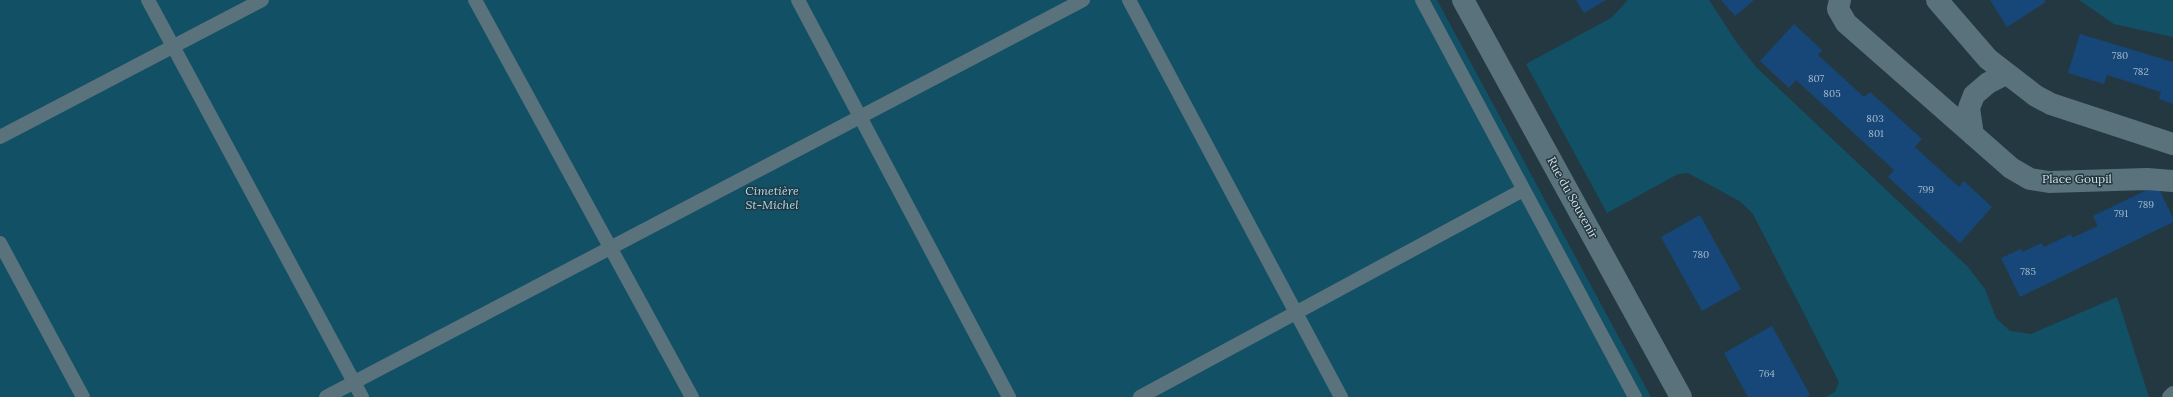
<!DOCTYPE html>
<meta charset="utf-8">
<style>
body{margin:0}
canvas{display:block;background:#233841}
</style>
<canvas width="2173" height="397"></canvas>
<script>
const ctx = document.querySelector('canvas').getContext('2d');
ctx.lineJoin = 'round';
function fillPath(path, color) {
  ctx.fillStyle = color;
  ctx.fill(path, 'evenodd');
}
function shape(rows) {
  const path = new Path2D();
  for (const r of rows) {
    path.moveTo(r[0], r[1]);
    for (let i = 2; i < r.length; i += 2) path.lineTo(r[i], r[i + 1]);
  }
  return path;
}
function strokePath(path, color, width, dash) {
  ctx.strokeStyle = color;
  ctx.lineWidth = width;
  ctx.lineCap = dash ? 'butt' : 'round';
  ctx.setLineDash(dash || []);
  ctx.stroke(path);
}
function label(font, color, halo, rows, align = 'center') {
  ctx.font = font + ' Lora,serif';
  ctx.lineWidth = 3;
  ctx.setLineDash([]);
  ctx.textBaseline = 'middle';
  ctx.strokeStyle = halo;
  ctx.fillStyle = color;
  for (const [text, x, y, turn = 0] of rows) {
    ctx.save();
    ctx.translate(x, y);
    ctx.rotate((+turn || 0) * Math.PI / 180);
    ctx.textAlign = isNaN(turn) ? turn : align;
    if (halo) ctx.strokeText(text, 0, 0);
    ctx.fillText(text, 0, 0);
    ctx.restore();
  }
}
const green = shape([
 [0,0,1437,0,1651,397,0,397],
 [1628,0,1709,0,1737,43,1757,68,1968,267,1985,289,1996,318,2010,331,2031,334,2117,297,2149,397,1826,397,1835,392,1839,382,1753,214,1741,202,1688,173,1678,174,1607,213,1526,64,1611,18],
 [2079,0,2173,0,2173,37,2114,24]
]);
const building = shape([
 [1576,0,1606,0,1584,13],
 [1721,0,1754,0,1735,16],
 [1990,0,2044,0,2046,2,2007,27],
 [1794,24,1822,50,1818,55,1864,97,1870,92,1922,139,1915,147,1959,187,1964,181,1992,207,1960,243,1888,177,1894,170,1796,80,1789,88,1760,61],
 [2080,34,2173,62,2173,104,2159,99,2161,92,2107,75,2104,84,2068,73],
 [2157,185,2173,218,2173,222,2020,297,2001,258,2021,249,2022,252,2042,243,2044,247,2071,234,2072,238,2098,226,2093,216],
 [1700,215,1741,289,1702,311,1661,237],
 [1772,326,1810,395,1806,397,1748,397,1724,353]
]);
const lane = shape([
 [148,0,362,397],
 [475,0,692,397],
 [798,0,1009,397],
 [1129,0,1341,397],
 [1422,0,1635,397],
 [0,137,262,0],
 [0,243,83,397],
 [326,397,1083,0],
 [1140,397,1523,190],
 [2169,397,2173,393]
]);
const street = shape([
 [1463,0,1681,397],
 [1840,0,1838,9,1846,23,2011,168,2030,179,2049,182,2147,179,2173,181],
 [1937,0,1988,59,2036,96,2051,104,2173,144],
 [1973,135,1969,108,1974,95,1988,83,2006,74]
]);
const numberNames = [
 ["780",2120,56],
 ["782",2141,72],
 ["807",1816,79],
 ["805",1832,94],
 ["803",1875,119],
 ["801",1876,134],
 ["799",1926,190],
 ["789",2146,205],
 ["791",2121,214],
 ["780",1701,255],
 ["785",2028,272],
 ["764",1767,374]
];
const streetNames = [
 ["Place Goupil",2077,180],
 ["Rue du Souvenir",1572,198,61]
];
const parkNames = [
 ["Cimetière",772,192],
 ["St-Michel",772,206]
];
fillPath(green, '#115065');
fillPath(building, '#164778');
strokePath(lane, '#5a727b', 14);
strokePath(street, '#5a727b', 22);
label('10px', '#a3b9c9', null, numberNames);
label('12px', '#d2dfe4', '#233841', streetNames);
label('italic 12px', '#a8dcf1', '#233841', parkNames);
</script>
